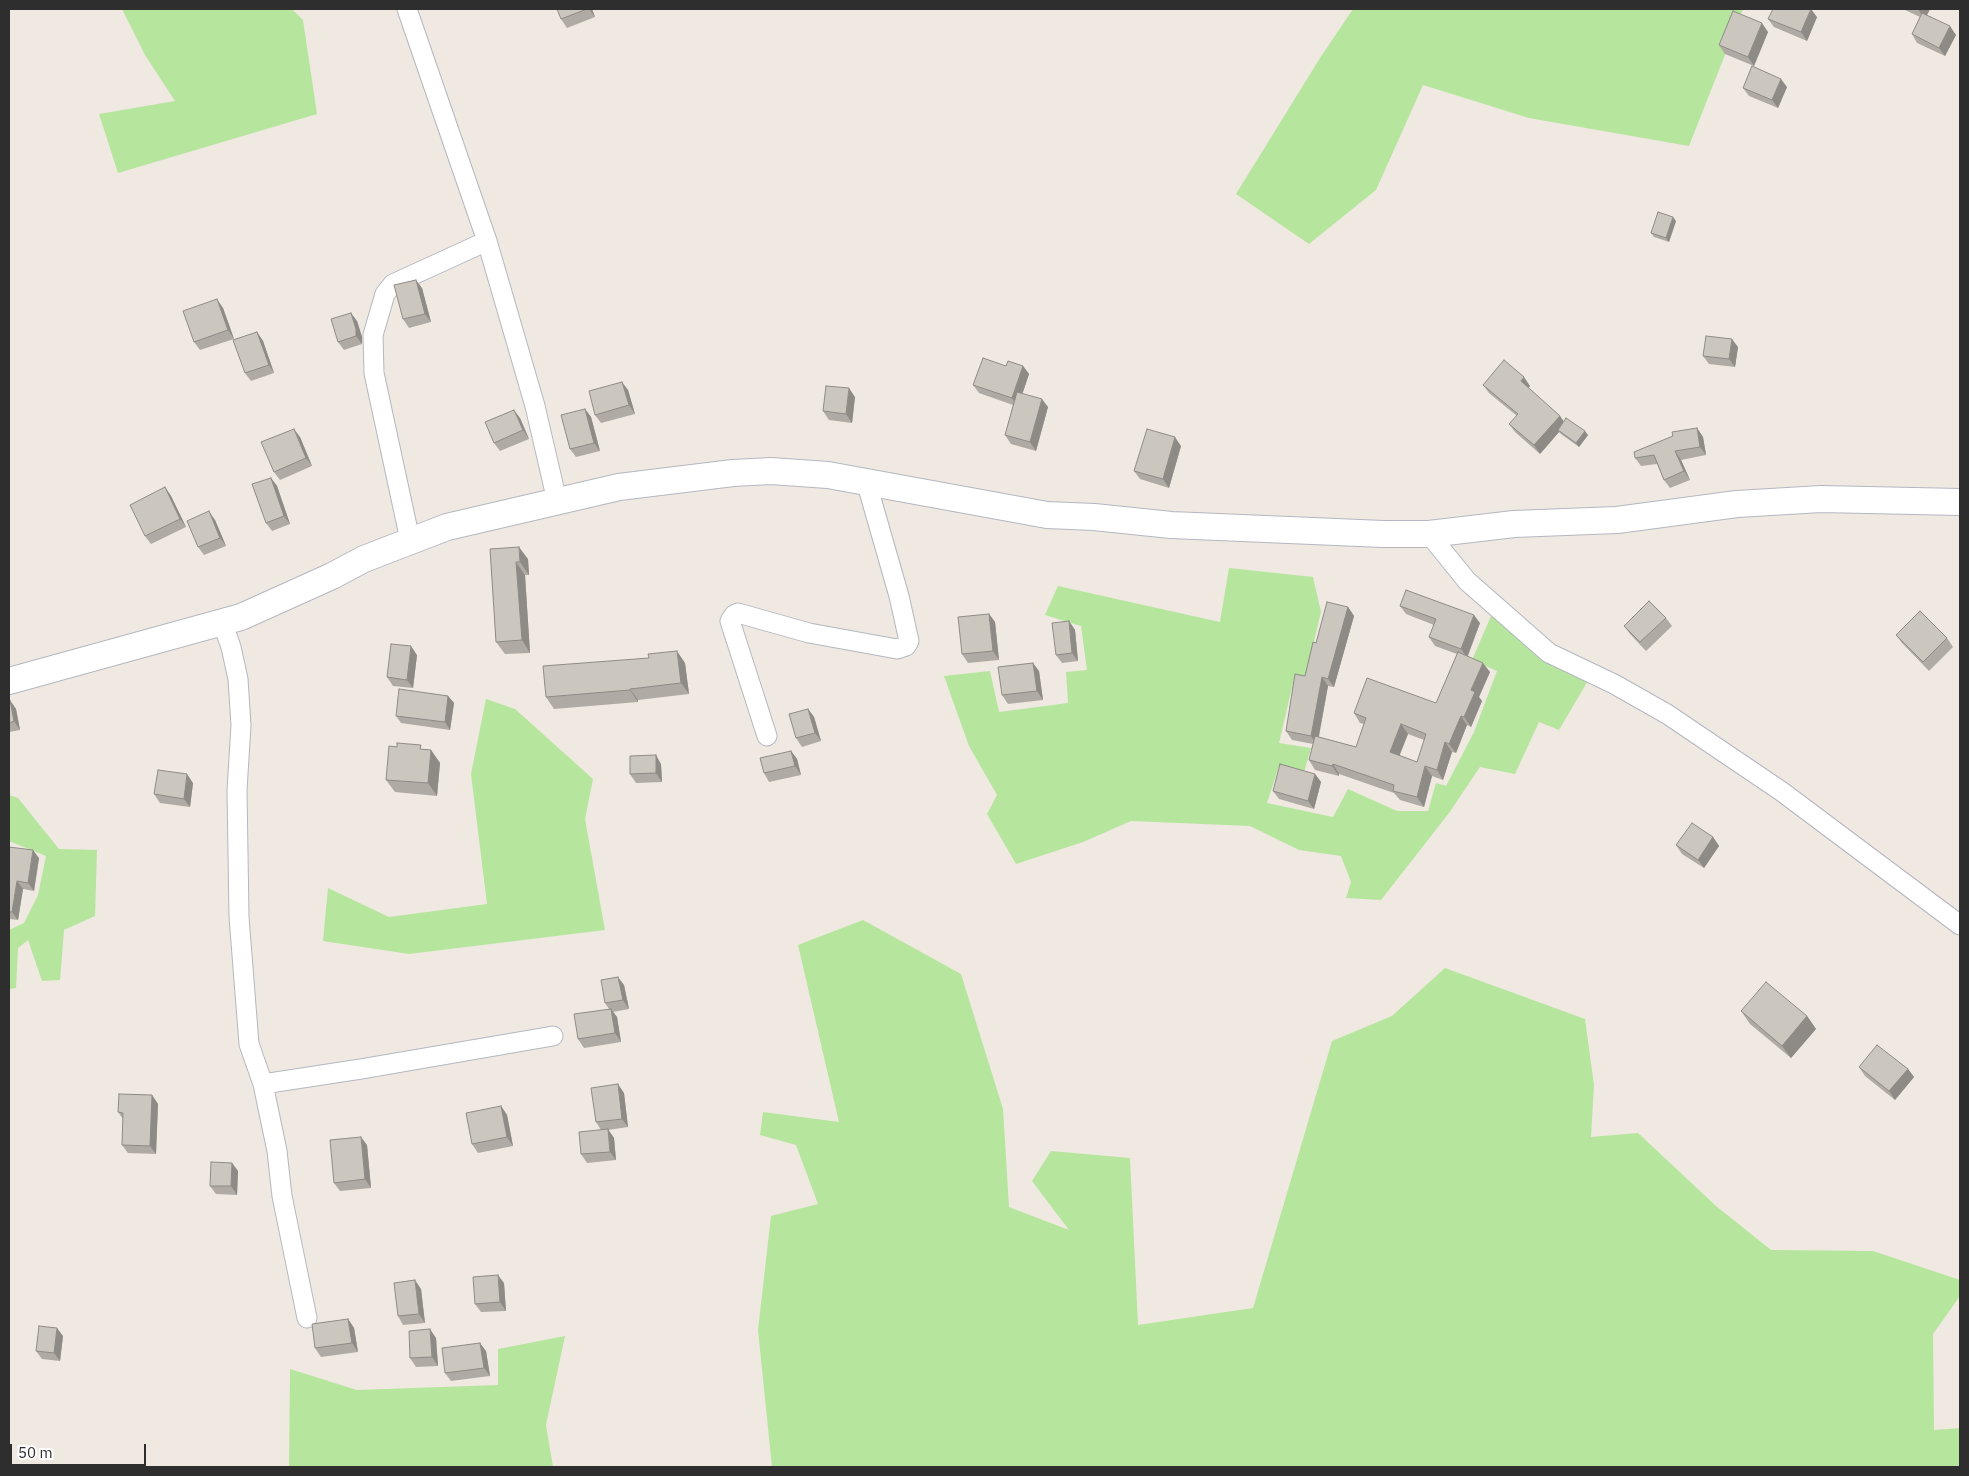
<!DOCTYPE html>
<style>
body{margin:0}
#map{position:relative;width:1969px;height:1476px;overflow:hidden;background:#efe9e1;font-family:"IBM Plex Sans",sans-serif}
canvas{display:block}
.frame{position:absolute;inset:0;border:10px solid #2e2e2e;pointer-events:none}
.scale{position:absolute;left:10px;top:1444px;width:136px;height:22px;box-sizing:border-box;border:2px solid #2e2e2e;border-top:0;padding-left:6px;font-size:15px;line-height:18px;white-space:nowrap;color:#2e2e2e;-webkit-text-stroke:4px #fff;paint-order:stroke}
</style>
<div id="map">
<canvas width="1969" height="1476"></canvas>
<div class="frame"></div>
<div class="scale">50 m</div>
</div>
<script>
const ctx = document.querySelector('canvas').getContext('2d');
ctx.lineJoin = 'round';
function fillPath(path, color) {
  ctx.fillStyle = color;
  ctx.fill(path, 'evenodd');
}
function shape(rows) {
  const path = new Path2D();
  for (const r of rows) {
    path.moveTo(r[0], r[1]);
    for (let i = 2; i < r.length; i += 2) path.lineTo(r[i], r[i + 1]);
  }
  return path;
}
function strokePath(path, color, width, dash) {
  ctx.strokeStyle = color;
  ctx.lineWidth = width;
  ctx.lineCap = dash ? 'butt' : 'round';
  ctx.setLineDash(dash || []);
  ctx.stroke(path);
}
const green = shape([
 [122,9,292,9,303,20,317,114,118,173,99,114,175,101,145,55],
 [1353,9,1743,9,1689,146,1529,118,1423,85,1376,190,1309,244,1236,194,1320,58],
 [1229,568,1313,577,1321,612,1306,675,1294,679,1279,743,1311,748,1304,772,1279,766,1267,803,1333,817,1348,789,1397,811,1428,811,1436,783,1446,786,1474,732,1497,671,1472,660,1491,616,1589,679,1559,730,1539,722,1515,774,1480,767,1449,813,1381,900,1346,898,1351,882,1341,856,1299,850,1250,826,1131,821,1083,842,1016,864,987,814,997,795,969,746,944,676,990,671,999,712,1068,703,1066,672,1087,670,1081,626,1045,615,1058,586,1220,622],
 [486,699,515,709,593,779,585,819,605,930,409,954,323,941,328,888,389,917,487,904,471,774],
 [9,795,18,798,59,849,97,850,95,916,64,930,60,980,42,981,28,940,18,948,16,988,9,989,9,930,24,923,38,895,46,856,9,841],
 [863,920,961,974,1003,1109,1009,1207,1069,1230,1032,1181,1051,1151,1130,1158,1138,1325,1253,1308,1332,1041,1392,1016,1445,968,1585,1019,1594,1085,1591,1137,1638,1133,1716,1206,1771,1250,1873,1251,1960,1280,1960,1296,1933,1334,1934,1430,1960,1428,1960,1467,772,1467,758,1330,771,1216,818,1204,796,1145,760,1135,763,1112,839,1122,798,945],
 [565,1336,546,1425,553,1467,289,1467,290,1369,357,1390,498,1385,498,1349]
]);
const street = shape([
 [407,9,487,241,535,406,557,501],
 [1429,534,1467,581,1549,653,1614,684,1667,714,1781,791,1960,925],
 [410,540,374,373,373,335,385,294,393,284,487,241],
 [222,622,231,647,238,679,241,725,237,790,239,917,249,1044,263,1084,277,1151,282,1196,307,1318],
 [767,736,730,621,734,615,738,613,809,633,897,649,906,646,909,641,899,596,866,481],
 [263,1084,361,1069,553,1036]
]);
const secondary = shape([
 [9,681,241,617,332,576,364,559,447,527,619,487,733,473,771,471,828,475,1047,515,1094,517,1171,525,1383,534,1429,534,1514,524,1617,520,1737,504,1821,499,1960,502]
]);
const wall = shape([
 [557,9,592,9,595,17,567,28,561,19],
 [1903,9,1930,9,1927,15,1956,35,1945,56,1917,43,1912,34,1920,17],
 [1817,17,1807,41,1774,27,1768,19],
 [1768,32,1754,66,1725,54,1719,45],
 [1787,87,1778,108,1749,96,1743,88],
 [1676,221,1669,242,1654,237,1651,233],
 [422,288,431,322,409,328,403,319],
 [223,308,234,339,200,350,194,342],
 [357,321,362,337,362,344,344,350,338,342],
 [257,332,263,341,274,373,251,381,245,373],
 [1738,347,1735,367,1709,364,1703,356],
 [1006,366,1023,366,1029,374,1022,394,1048,407,1036,451,1011,444,1005,435,1013,405,979,393,973,385],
 [1483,385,1530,386,1528,388,1560,416,1564,422,1588,435,1579,447,1561,434,1559,432,1540,454,1515,432,1509,424,1517,416,1489,393],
 [628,390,635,414,601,423,595,415],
 [855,397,852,423,829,420,823,411],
 [585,409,591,417,600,451,576,457,570,449],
 [520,418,529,439,500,451,494,443],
 [1697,428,1703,437,1706,455,1681,460,1690,480,1670,488,1664,480,1657,464,1641,466,1635,458],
 [300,437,312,466,280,480,274,472],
 [1181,446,1169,488,1140,479,1134,471],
 [271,478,277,486,290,524,272,531,266,523],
 [165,487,171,496,186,527,151,544,145,536],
 [215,520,226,546,204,555,198,547],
 [490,549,528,559,529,575,525,575,530,653,505,654,496,642],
 [1400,606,1480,623,1468,656,1490,672,1479,697,1482,701,1471,727,1467,725,1456,753,1452,752,1443,780,1432,776,1424,807,1400,800,1394,793,1339,774,1339,776,1315,770,1309,760,1313,744,1292,740,1286,731,1316,643,1348,607,1354,616,1334,687,1328,686,1319,737,1356,747,1364,724,1360,723,1354,713,1436,703,1457,654,1435,646,1429,637,1434,625,1406,614],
 [1408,734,1424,740,1417,762,1399,755],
 [989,614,995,622,999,660,968,663,962,654],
 [1666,618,1672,626,1646,651,1630,634,1624,626],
 [1069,621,1075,630,1078,661,1062,663,1056,655],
 [1896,635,1947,638,1953,647,1929,671,1902,643],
 [417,655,413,688,393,686,387,677],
 [685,663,689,694,638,700,638,702,554,709,546,697],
 [1039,671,1043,700,1008,704,1002,695],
 [448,696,454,703,450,730,401,723,396,716],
 [9,700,16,709,20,730,9,732],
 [808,709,814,717,821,741,802,747,796,738],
 [424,749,431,750,440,763,437,796,395,792,386,780],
 [791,751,797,759,801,775,769,782,764,773],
 [661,764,662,782,636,783,630,774],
 [1315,774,1321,782,1314,809,1279,799,1273,791],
 [193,783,190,807,160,803,154,794],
 [1713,837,1719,846,1704,868,1682,854,1676,845],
 [9,847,39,858,34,891,23,889,18,920,9,919],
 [624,985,629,1009,613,1012,617,1017,621,1042,584,1048,578,1039,609,1009,605,1003],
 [1741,1011,1807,1016,1816,1029,1791,1058,1750,1024],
 [1859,1067,1908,1069,1914,1077,1895,1100,1865,1076],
 [624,1093,628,1127,608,1130,614,1138,616,1160,587,1163,581,1154,601,1130,596,1122],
 [152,1095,158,1104,156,1154,128,1153,122,1145,123,1119,118,1112],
 [501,1106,507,1115,513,1146,478,1153,472,1144],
 [367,1145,371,1188,340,1191,334,1183],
 [232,1163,238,1171,237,1195,216,1194,210,1186],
 [504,1283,506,1311,481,1312,475,1304],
 [421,1289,425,1323,403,1325,398,1316],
 [348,1319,354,1328,358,1352,321,1357,315,1348],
 [63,1336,60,1361,42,1359,36,1351],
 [436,1338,438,1366,416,1367,410,1358],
 [486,1351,490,1376,451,1381,445,1373]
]);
const shadedWall = shape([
 [589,9,592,9,595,17],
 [1811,9,1817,17,1807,41,1801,32],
 [1920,9,1930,9,1925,19,1919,11],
 [1762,23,1768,32,1754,66,1748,57],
 [1950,26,1956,35,1945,56,1939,48],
 [1781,79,1787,87,1778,108,1772,100],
 [1673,217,1676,221,1669,242,1666,238],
 [416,280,422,288,431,322,425,314],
 [217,299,223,308,234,339,228,330],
 [351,313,357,321,362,337,362,344,356,336],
 [257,332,263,341,274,373,269,365],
 [1732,339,1738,347,1735,367,1729,359],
 [1023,366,1029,374,1018,407,1012,398],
 [1524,377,1530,386,1527,390,1521,381],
 [622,382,628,390,635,414,629,405],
 [849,388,855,397,852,423,846,414],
 [1042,399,1048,407,1036,451,1030,442],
 [585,409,591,417,600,451,594,443],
 [514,410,520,418,529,439,523,430],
 [1560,416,1566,425,1558,430,1559,432,1540,454,1534,445],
 [1697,428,1703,437,1706,455,1700,447],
 [294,429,300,437,312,466,306,458],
 [1585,431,1588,435,1579,447,1576,443],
 [1175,437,1181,446,1169,488,1163,479],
 [1675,451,1681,460,1690,480,1684,471],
 [271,478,277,486,290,524,284,516],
 [165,487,171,496,186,527,180,519],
 [209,511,215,520,226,546,220,538],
 [519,547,528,559,529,575,520,562],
 [516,562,525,575,530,653,522,640],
 [1348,607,1354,616,1334,687,1328,679],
 [989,614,995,622,999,660,993,651],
 [1474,615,1480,623,1467,657,1461,649],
 [1069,621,1075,630,1078,661,1072,653],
 [411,646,417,655,413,688,407,680],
 [677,651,685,663,689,694,681,683],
 [1033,663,1039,671,1043,700,1037,691],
 [1483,663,1490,672,1479,697,1482,701,1471,727,1464,717,1471,690],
 [1322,677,1328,686,1317,745,1311,736],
 [630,689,638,700,638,702,630,690],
 [448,696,454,703,450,730,445,722],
 [10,700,16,709,20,730,14,721],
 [808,709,814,717,821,741,815,733],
 [1461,716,1467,725,1456,753,1449,744],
 [1401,724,1408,734,1397,762,1390,752],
 [1445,742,1452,752,1443,780,1437,770],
 [431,750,440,763,437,796,428,783],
 [791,751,797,759,801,775,795,766],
 [656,755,661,764,662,782,656,773],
 [1333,764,1339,774,1339,776,1332,766],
 [1425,766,1432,776,1424,807,1417,797],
 [187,774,193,783,190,807,184,799],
 [1315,774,1321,782,1314,809,1308,801],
 [1713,837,1719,846,1704,868,1698,860],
 [33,850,39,858,34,891,28,883],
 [17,881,23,889,18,920,12,912],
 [618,977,624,985,629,1009,623,1000],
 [611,1009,617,1017,621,1042,615,1033],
 [1807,1016,1816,1029,1791,1058,1782,1046],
 [1908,1069,1914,1077,1895,1100,1889,1091],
 [618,1084,624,1093,628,1127,622,1119],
 [152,1095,158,1104,156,1154,150,1146],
 [501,1106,507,1115,513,1146,507,1137],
 [608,1129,614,1138,616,1160,610,1152],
 [361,1137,367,1145,371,1188,365,1179],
 [232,1163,238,1171,237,1195,231,1186],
 [498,1275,504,1283,506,1311,500,1302],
 [415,1280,421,1289,425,1323,419,1314],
 [348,1319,354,1328,358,1352,352,1343],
 [57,1328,63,1336,60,1361,54,1353],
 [430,1329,436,1338,438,1366,432,1357],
 [480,1343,486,1351,490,1376,484,1368]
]);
const building = shape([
 [557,9,587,9,561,19,557,9],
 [1773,9,1811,9,1801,32,1768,19,1773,9],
 [1733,11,1762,23,1748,57,1719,45,1733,11],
 [1922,13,1950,26,1939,48,1912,34,1922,13],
 [1752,66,1781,79,1772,100,1743,88,1752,66],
 [1658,212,1673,217,1666,238,1651,233,1658,212],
 [416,280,425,314,403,319,394,285,416,280],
 [217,299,228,330,194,342,183,311,217,299],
 [351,313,356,329,356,336,338,342,331,319,351,313],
 [257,332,269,365,245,373,233,340,257,332],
 [1706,336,1732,339,1729,359,1703,356,1706,336],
 [983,358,1006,366,1008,361,1023,366,1012,398,973,385,983,358],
 [1504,360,1524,377,1521,381,1560,416,1534,445,1509,424,1518,414,1483,385,1504,360],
 [622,382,629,405,595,415,589,391,622,382],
 [826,386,849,388,846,414,823,411,826,386],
 [1017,392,1042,399,1030,442,1005,435,1017,392],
 [585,409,594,443,570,449,561,415,585,409],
 [514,410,523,430,494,443,485,422,514,410],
 [1566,418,1585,431,1576,443,1558,430,1566,418],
 [1697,428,1700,447,1675,451,1684,471,1664,480,1654,455,1635,458,1634,452,1673,436,1672,432,1697,428],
 [294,429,306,458,274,472,261,442,294,429],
 [1147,429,1175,437,1163,479,1134,471,1147,429],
 [271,478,284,516,266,523,252,484,271,478],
 [165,487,180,519,145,536,130,505,165,487],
 [209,511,220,538,198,547,187,521,209,511],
 [519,547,520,562,516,562,522,640,496,642,490,549,519,547],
 [1406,590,1474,615,1461,649,1429,637,1436,619,1400,606,1406,590],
 [1649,601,1666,618,1640,642,1624,626,1649,601],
 [1327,602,1348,607,1328,679,1322,677,1311,736,1286,731,1295,674,1305,676,1313,642,1316,643,1327,602],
 [1920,611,1947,638,1923,662,1896,635,1920,611],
 [989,614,993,651,962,654,958,617,989,614],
 [1069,621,1072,653,1056,655,1052,623,1069,621],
 [391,644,411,646,407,680,387,677,391,644],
 [677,651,681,683,630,689,630,690,546,697,543,666,649,658,648,654,677,651],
 [1458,652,1483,663,1471,690,1475,692,1464,717,1461,716,1449,744,1445,742,1437,770,1425,766,1417,797,1393,791,1394,785,1333,764,1332,766,1309,760,1315,736,1356,747,1366,718,1354,713,1367,678,1436,703,1458,652],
 [1401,724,1426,734,1417,762,1390,752,1401,724],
 [1033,663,1037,691,1002,695,998,667,1033,663],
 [399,689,448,696,445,722,396,716,399,689],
 [9,700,10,700,14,721,9,723,9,700],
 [808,709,815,733,796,738,789,714,808,709],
 [397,743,421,745,420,749,431,750,428,783,386,780,389,746,397,747,397,743],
 [791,751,795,766,764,773,760,758,791,751],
 [656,755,656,773,630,774,630,756,656,755],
 [1280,764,1315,774,1308,801,1273,791,1280,764],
 [158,770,187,774,184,799,154,794,158,770],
 [1692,823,1713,837,1698,860,1676,845,1692,823],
 [9,847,33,850,28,883,17,881,12,912,9,912,9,847],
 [618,977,623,1000,605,1003,601,980,618,977],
 [1766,982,1807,1016,1782,1046,1741,1011,1766,982],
 [611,1009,615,1033,578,1039,574,1014,611,1009],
 [1877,1045,1908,1069,1889,1091,1859,1067,1877,1045],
 [618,1084,622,1119,596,1122,591,1088,618,1084],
 [119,1094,152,1095,150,1146,122,1145,123,1113,118,1112,119,1094],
 [501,1106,507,1137,472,1144,466,1113,501,1106],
 [608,1129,610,1152,581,1154,579,1132,608,1129],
 [361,1137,365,1179,334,1183,330,1140,361,1137],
 [211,1162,232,1163,231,1186,210,1186,211,1162],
 [498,1275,500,1302,475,1304,473,1277,498,1275],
 [415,1280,419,1314,398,1316,394,1283,415,1280],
 [348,1319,352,1343,315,1348,312,1324,348,1319],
 [39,1326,57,1328,54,1353,36,1351,39,1326],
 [430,1329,432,1357,410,1358,409,1331,430,1329],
 [480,1343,484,1368,445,1373,442,1348,480,1343]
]);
fillPath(green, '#b6e59e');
strokePath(street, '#b4b7c1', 21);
strokePath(secondary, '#b4b7c1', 28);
strokePath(street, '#fff', 19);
strokePath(secondary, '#fff', 26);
fillPath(wall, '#afaba4');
fillPath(shadedWall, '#8e8b86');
fillPath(building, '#cbc7bf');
strokePath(building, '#8e8b86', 1);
</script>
